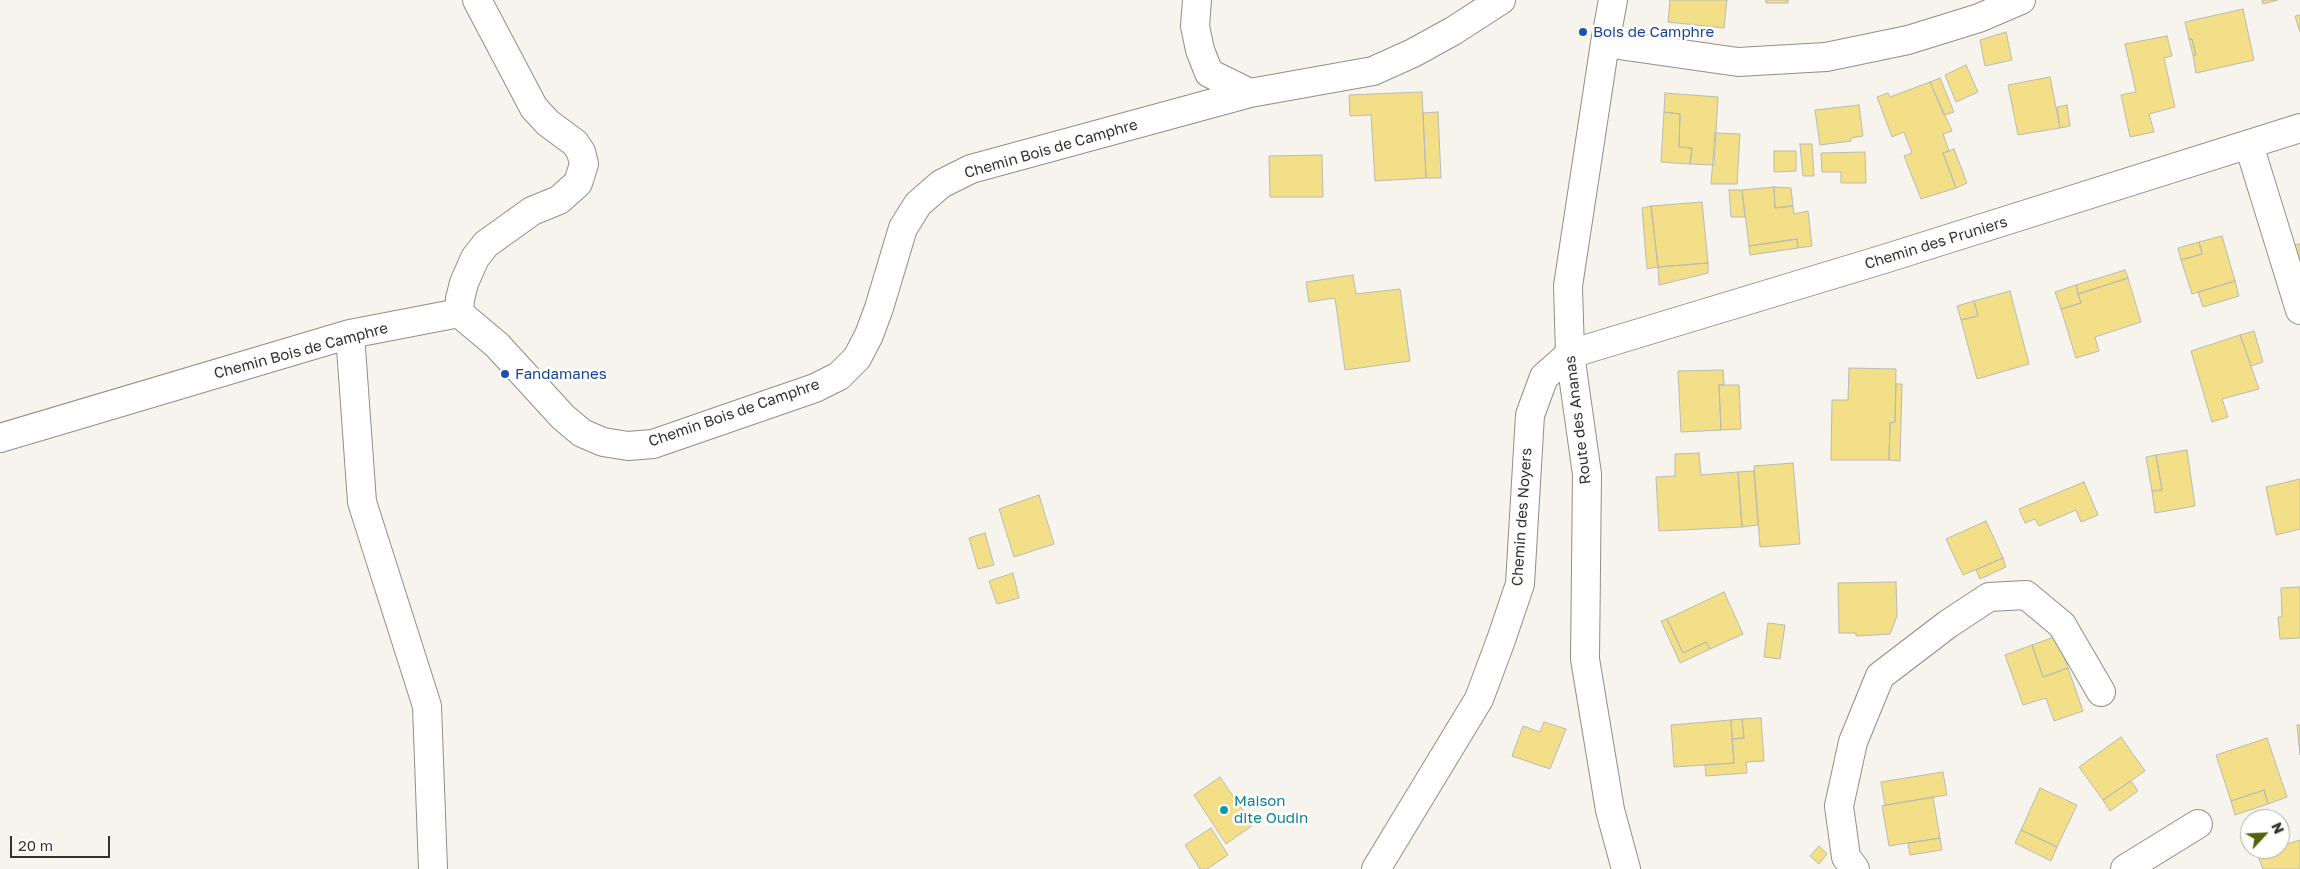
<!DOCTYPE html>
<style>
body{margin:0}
#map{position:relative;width:2300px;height:869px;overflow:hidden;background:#f6f4ed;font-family:"Golos Text",sans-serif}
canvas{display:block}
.north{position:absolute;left:2240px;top:809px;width:50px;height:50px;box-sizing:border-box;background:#fff;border:1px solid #adadac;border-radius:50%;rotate:65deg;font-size:14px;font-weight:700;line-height:20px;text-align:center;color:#33322f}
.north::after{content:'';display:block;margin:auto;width:18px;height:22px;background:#546309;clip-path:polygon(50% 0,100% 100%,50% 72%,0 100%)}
.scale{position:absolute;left:10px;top:836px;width:100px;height:22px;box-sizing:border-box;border:2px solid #33322f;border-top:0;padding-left:6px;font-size:15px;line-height:18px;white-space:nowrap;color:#33322f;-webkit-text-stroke:4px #fff;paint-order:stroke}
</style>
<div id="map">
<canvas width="2300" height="869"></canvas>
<div class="north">N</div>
<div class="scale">20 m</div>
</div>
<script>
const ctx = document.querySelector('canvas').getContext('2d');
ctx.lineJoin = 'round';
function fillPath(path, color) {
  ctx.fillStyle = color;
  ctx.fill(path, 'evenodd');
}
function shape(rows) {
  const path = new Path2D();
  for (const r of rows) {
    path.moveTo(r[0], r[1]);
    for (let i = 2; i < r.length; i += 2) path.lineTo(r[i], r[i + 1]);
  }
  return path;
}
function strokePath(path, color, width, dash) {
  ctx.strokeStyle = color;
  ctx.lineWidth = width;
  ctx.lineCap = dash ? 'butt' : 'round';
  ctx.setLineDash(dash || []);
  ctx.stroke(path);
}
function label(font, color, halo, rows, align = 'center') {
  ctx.font = font + ' "Golos Text",sans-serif';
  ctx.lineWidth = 5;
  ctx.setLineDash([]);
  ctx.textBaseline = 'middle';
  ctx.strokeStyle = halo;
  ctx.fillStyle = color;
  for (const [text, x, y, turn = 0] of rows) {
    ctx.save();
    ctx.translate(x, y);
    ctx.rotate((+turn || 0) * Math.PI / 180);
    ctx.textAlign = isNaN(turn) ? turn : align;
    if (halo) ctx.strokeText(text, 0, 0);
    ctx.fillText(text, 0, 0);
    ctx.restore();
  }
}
const building = shape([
 [1670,0,1727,0,1724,28,1668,22,1670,0],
 [1766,0,1788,0,1788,3,1766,3,1766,0],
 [2262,0,2278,0,2263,4,2262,0],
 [2243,9,2254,60,2196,73,2193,55,2196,55,2192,39,2189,39,2185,22,2243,9],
 [2300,15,2300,32,2295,16,2300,15],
 [2006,32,2012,60,1985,66,1980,40,2006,32],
 [2167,36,2172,56,2164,58,2175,107,2149,114,2154,132,2130,137,2121,95,2136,92,2125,44,2167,36],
 [2189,39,2192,39,2196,55,2193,55,2189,39],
 [1966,65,1978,92,1956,102,1945,75,1966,65],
 [2050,77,2060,128,2018,135,2008,85,2050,77],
 [1940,78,1954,112,1944,115,1930,82,1940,78],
 [1930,82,1952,131,1943,134,1949,151,1943,153,1956,188,1921,199,1904,156,1912,153,1904,132,1892,137,1877,97,1888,93,1890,97,1930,82],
 [1422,92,1426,178,1375,181,1371,115,1350,116,1349,95,1422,92],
 [1665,93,1718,97,1714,165,1690,164,1692,148,1679,147,1680,114,1664,112,1665,93],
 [1859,105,1863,136,1851,138,1851,141,1820,145,1815,110,1859,105],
 [2067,105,2070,126,2060,128,2057,107,2067,105],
 [1438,112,1441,178,1426,178,1423,113,1438,112],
 [1664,112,1680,114,1679,147,1692,148,1690,164,1661,162,1664,112],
 [1715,133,1740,134,1737,184,1711,184,1715,133],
 [1800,144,1812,144,1814,176,1803,176,1800,144],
 [1954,149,1967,183,1956,188,1943,153,1954,149],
 [1774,151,1796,151,1796,171,1774,172,1774,151],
 [1865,152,1866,183,1841,183,1841,172,1822,172,1821,153,1865,152],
 [1322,155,1323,197,1270,197,1269,156,1322,155],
 [1774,187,1775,208,1793,206,1794,214,1808,211,1812,246,1798,248,1797,239,1749,246,1742,190,1774,187],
 [1774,187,1791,188,1793,206,1775,208,1774,187],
 [1729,190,1742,190,1745,217,1731,217,1729,190],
 [1702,202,1708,263,1658,267,1651,206,1702,202],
 [1651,206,1658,267,1647,269,1642,208,1651,206],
 [2222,236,2235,281,2192,294,2181,260,2202,254,2199,242,2222,236],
 [1797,239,1798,248,1750,255,1749,246,1797,239],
 [2199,242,2202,254,2181,260,2178,248,2199,242],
 [2300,244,2300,275,2292,245,2300,244],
 [1708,263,1708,273,1659,285,1658,267,1708,263],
 [2125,270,2128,278,2078,294,2076,285,2125,270],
 [1353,275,1356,294,1400,289,1410,361,1345,370,1335,298,1309,302,1306,282,1353,275],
 [2128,278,2141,322,2095,337,2099,351,2076,358,2061,309,2081,303,2078,294,2128,278],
 [2235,281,2239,296,2203,307,2198,292,2235,281],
 [2076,285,2081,303,2061,309,2055,292,2076,285],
 [2010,291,2029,364,1977,379,1961,320,1978,316,1974,301,2010,291],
 [1974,301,1978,316,1961,320,1957,306,1974,301],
 [2254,331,2263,362,2251,366,2240,335,2254,331],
 [2240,335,2259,389,2222,399,2228,417,2212,422,2191,351,2240,335],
 [1849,368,1896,369,1895,422,1890,423,1889,460,1831,460,1832,400,1848,400,1849,368],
 [1723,370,1724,385,1719,385,1721,430,1681,432,1678,371,1723,370],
 [1896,384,1902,384,1900,461,1889,460,1890,423,1895,422,1896,384],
 [1719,385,1739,385,1741,429,1721,430,1719,385],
 [2187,450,2195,506,2155,513,2152,491,2162,490,2156,455,2187,450],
 [1699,453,1701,475,1738,472,1742,527,1659,531,1656,477,1675,476,1675,454,1699,453],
 [2156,455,2162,490,2152,491,2146,457,2156,455],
 [1793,463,1800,544,1760,547,1754,466,1793,463],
 [1754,471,1758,525,1742,527,1738,472,1754,471],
 [2300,479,2300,529,2276,535,2266,487,2300,479],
 [2084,482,2098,515,2081,522,2076,510,2039,526,2035,519,2025,523,2019,509,2084,482],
 [1039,495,1054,544,1014,557,999,509,1039,495],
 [1986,521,2003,558,1963,575,1946,539,1986,521],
 [985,533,994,565,978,569,969,538,985,533],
 [2003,558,2006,567,1980,579,1976,570,2003,558],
 [1013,573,1019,598,997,604,989,581,1013,573],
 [1896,582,1897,616,1890,634,1856,636,1856,633,1839,633,1838,583,1896,582],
 [2300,587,2300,638,2280,639,2278,617,2282,617,2281,588,2300,587],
 [1724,592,1743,634,1710,649,1706,642,1683,653,1667,619,1724,592],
 [1667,619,1683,653,1706,642,1710,649,1680,663,1661,621,1667,619],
 [1768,623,1785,625,1780,659,1764,657,1768,623],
 [2057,636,2068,668,2043,677,2032,645,2057,636],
 [2032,645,2043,677,2068,668,2083,711,2054,721,2046,698,2023,705,2005,655,2032,645],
 [1761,718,1764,761,1746,762,1747,773,1706,776,1705,765,1734,763,1732,739,1744,738,1742,719,1761,718],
 [1742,719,1744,738,1732,739,1731,720,1742,719],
 [1731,720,1734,763,1674,767,1671,725,1731,720],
 [1544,722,1566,729,1550,769,1512,756,1523,726,1540,732,1544,722],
 [2297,725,2300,725,2300,755,2297,725],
 [2121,737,2145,771,2103,800,2079,767,2121,737],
 [2267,738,2287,797,2268,804,2264,790,2231,801,2216,755,2267,738],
 [1943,772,1947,795,1885,805,1881,782,1943,772],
 [1220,777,1253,825,1226,844,1194,795,1220,777],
 [2131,781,2138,791,2110,811,2103,800,2131,781],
 [2040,788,2077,805,2057,847,2021,830,2040,788],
 [2264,790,2268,804,2235,815,2231,801,2264,790],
 [1933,797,1940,838,1889,846,1882,806,1933,797],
 [1211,828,1228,855,1207,869,1200,869,1185,845,1211,828],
 [2021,830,2057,847,2051,861,2015,843,2021,830],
 [1940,838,1942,850,1910,855,1908,843,1940,838],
 [2300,840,2300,869,2263,869,2257,853,2270,849,2280,849,2280,846,2300,840],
 [1819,846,1827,854,1819,864,1810,856,1819,846]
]);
const street = shape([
 [1197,0,1195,26,1200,50,1209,73,1250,93],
 [1613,0,1605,43,1568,286,1570,354,1587,474,1585,659,1610,810,1626,869],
 [1605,43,1738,62,1826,57,1908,40,1979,18,2021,0],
 [2249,145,2300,310],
 [459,313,497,345,563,417,582,433,603,442,628,446,653,444,815,388,839,376,857,358,869,335,879,308,903,228,918,204,941,184,971,169,1250,93,1373,71,1413,53,1453,31,1501,0],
 [459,313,460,299,464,283,475,258,486,244,532,211,559,200,578,183,584,164,581,152,575,143,548,123,534,108,477,0],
 [350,334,362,502,427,706,433,869],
 [0,438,350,334,459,313],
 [1376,869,1479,699,1501,640,1520,584,1530,415,1544,377,1570,354,1884,259,2300,128],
 [1855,869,1846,857,1839,806,1853,742,1880,676,1948,624,1989,597,2026,595,2062,625,2101,692],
 [2125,869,2198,824]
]);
const markers = [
 [1583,32,5,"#1a4fb4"],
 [505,374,5,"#1a4fb4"],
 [1224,810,5,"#0f9aa8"]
];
const transitNames = [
 ["Bois de Camphre",1593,32],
 ["Fandamanes",515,374]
];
const streetNames = [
 ["Chemin Bois de Camphre",1051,149,-16],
 ["Chemin des Pruniers",1936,243,-17],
 ["Chemin Bois de Camphre",301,351,-15],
 ["Chemin Bois de Camphre",734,413,-19],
 ["Route des Ananas",1578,420,-97],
 ["Chemin des Noyers",1522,517,-86]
];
const cultureNames = [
 ["Maison",1234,801],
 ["dite Oudin",1234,818]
];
fillPath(building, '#f2df88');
strokePath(building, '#bbbab3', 1);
strokePath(street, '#908f88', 30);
strokePath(street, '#fff', 28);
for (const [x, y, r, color] of markers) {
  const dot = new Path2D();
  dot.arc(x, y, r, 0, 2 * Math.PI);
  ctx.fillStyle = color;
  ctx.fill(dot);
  strokePath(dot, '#fff', 2);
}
label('15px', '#164399', '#fff', transitNames, 'left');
label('15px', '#33322f', '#fff', streetNames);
label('15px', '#0d838f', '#fff', cultureNames, 'left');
</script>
